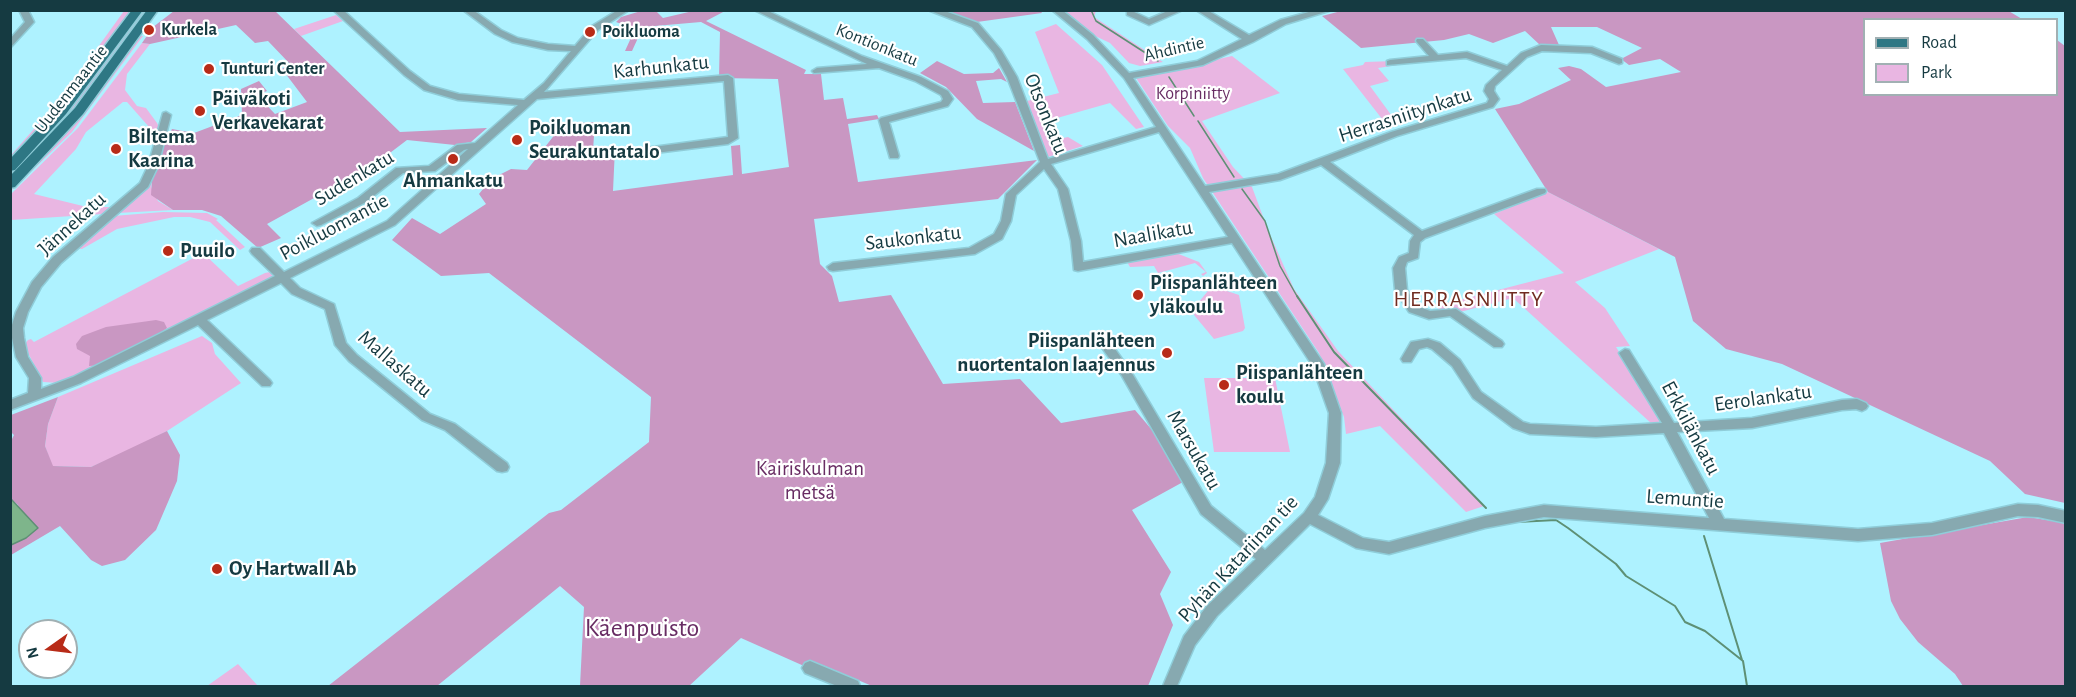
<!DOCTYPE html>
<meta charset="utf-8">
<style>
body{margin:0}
#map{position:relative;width:2076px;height:697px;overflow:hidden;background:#aef2ff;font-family:"Alegreya Sans",sans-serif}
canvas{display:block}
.frame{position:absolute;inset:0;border:12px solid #153a41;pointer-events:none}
.legend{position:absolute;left:1863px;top:18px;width:195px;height:78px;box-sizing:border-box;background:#fff;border:2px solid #a1b0b3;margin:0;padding:8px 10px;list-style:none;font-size:18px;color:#153a41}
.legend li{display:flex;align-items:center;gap:12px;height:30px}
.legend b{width:30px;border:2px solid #a1b0b3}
.north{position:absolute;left:18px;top:619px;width:60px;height:60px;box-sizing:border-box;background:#fff;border:2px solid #a1b0b3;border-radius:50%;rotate:256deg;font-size:16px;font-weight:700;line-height:24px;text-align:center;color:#153a41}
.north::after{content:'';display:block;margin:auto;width:21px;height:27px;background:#b82b18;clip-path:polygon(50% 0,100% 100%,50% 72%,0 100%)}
</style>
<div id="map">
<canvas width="2076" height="697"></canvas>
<div class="frame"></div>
<ul class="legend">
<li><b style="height:8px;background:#2e7784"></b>Road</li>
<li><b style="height:16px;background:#e9b6e2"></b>Park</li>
</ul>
<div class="north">N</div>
</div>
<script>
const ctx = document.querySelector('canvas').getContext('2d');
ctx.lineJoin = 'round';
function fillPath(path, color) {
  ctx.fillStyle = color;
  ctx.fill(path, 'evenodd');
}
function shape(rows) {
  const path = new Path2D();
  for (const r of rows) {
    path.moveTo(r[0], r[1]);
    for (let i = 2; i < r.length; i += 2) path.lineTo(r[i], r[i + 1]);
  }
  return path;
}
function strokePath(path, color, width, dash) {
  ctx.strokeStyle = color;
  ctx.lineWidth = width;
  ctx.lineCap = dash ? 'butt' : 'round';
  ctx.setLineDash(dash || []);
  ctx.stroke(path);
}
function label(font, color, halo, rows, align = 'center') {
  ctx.font = font + ' "Alegreya Sans",sans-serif';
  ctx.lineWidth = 4.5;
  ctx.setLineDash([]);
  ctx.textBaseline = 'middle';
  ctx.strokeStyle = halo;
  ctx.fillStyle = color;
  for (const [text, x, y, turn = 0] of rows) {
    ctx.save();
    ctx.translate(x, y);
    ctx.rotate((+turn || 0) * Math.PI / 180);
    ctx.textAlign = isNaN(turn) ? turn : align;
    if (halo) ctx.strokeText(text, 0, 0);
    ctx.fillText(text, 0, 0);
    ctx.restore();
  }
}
const green = shape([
 [124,11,132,11,68,98,11,163,11,155,62,97],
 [143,11,148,11,77,107,11,180,11,171,70,108],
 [1063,11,1096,11,1094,17,1163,62,1140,66,1129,63,1110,43,1091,34],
 [336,15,343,21,301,36,294,29],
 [1056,24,1102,65,1144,127,1136,129,1110,103,1050,120,1055,129,1052,130,1059,139,1068,137,1083,146,1048,157,1027,101,1059,93,1035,32],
 [141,36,143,36,72,132,11,191,11,187,72,126],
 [142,43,150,44,127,74,125,90,137,106,146,108,157,123,160,129,157,136,127,102,123,102,86,132,76,149,34,194,87,207,111,207,103,214,11,220,10,195,78,128],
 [1232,56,1280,93,1202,121,1233,167,1252,187,1268,230,1294,289,1338,351,1484,506,1466,512,1380,426,1346,434,1344,417,1319,353,1203,178,1190,148,1168,126,1136,78],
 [1395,61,1398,65,1378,68,1389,81,1370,86,1397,123,1386,124,1343,69,1363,65,1365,62],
 [152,179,151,187,158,201,173,210,117,213],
 [1548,192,1659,249,1575,282,1605,308,1630,346,1616,347,1661,418,1658,423,1652,424,1513,298,1445,316,1436,306,1564,273,1494,214],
 [163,212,207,213,218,219,216,220,245,247,240,250,210,222,190,217,174,217,117,229,82,249,74,248,113,216],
 [203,253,238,286,265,273,270,272,273,276,140,347,90,356,101,365,60,383,43,382,24,345,28,340,31,339,34,342],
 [1176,253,1199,262,1207,273,1203,276,1201,274,1206,272,1195,263,1158,273,1154,266,1130,267,1127,262],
 [1212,286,1239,295,1245,328,1243,331,1214,339,1194,315,1198,303],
 [202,336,212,343,215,354,241,383,167,431,131,450,91,467,52,466,45,446,48,424,58,397],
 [1204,378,1275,378,1290,452,1214,452],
 [238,664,258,686,207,686]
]);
const forest = shape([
 [1040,10,1042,13,977,22,942,11],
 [1345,10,2007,10,2022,19,1864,20,1864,94,2056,94,2057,40,2065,46,2065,503,2025,494,1990,461,1782,364,1726,349,1693,321,1675,257,1548,192,1495,109,1519,104,1571,80,1558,68,1569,66,1581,69,1606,87,1681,72,1660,59,1629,65,1621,59,1642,48,1597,27,1551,27,1559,45,1540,45,1525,31,1493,43,1469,34,1444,40,1361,48,1322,16],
 [174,11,275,11,400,132,487,128,471,142,455,145,407,140,374,165,267,224,281,238,258,248,221,216,202,210,173,210,151,195,152,179,164,143,172,129,194,133,242,115,241,89,259,81,267,91,257,95,275,114,307,102,282,69,290,64,268,41,255,43,236,25,150,44,142,43,153,27],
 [641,11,656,11,663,18,693,11,725,11,706,21,806,70,804,74,821,74,824,100,843,98,847,119,877,115,879,119,848,124,858,182,1037,160,998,199,814,219,820,264,832,276,839,302,891,295,943,384,1020,379,1061,423,1135,410,1175,457,1183,482,1132,510,1171,572,1160,594,1173,625,1148,686,872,686,820,664,813,670,741,638,689,686,580,686,584,607,560,586,437,686,328,686,549,513,561,510,649,442,651,397,489,273,441,276,392,240,412,218,440,234,486,204,479,194,491,179,511,169,527,170,563,124,595,122,593,150,615,148,613,191,733,175,731,146,740,145,742,174,789,167,778,79,719,78,720,32,701,22,643,27,632,51,625,51,635,29,616,22,621,17],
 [937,61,964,74,993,73,999,68,1007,82,1001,79,976,81,983,103,1015,102,1034,151,977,119,946,87,920,73],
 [156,320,164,322,167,328,140,347,101,365,89,366,90,356,77,349,76,344,82,336,106,327],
 [58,397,48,424,45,446,53,466,91,467,167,431,180,455,177,481,156,530,125,560,102,566,91,560,60,526,11,555,10,545,26,538,18,505,11,499,10,443,14,435,11,432,11,415],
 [2028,517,2065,523,2065,686,1963,686,1955,674,1918,642,1900,619,1891,601,1880,543]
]);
const water = shape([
 [11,499,38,528,26,538,11,545,11,499]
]);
const streamFar1 = shape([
 [1091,10,1096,21,1158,61],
 [1169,77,1194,116],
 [1198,121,1234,177],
 [1242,189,1265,221,1280,266,1298,298]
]);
const stream = shape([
 [1297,296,1334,352,1486,508],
 [1517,522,1556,520,1568,528,1616,564,1626,576,1675,606,1685,622,1705,631,1743,661,1747,686],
 [1704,536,1742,660]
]);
const minor = shape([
 [19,10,28,10,34,22,10,48,10,39,25,22,19,10],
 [333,10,343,10,410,71,430,86,459,94,524,100,544,83,571,51,548,50,512,42,495,34,463,10,473,10,501,30,518,38,548,44,575,46,592,26,618,10,629,10,598,30,544,92,728,75,733,78,738,138,728,144,623,157,618,154,623,151,728,137,724,81,537,99,395,225,290,278,300,288,334,304,346,343,357,355,430,414,455,424,507,463,509,467,507,471,502,472,497,471,445,430,422,420,349,361,335,345,325,309,292,294,281,283,207,320,270,380,272,383,270,386,262,386,198,325,81,383,10,410,10,400,28,393,29,378,16,357,12,338,11,328,16,312,32,282,53,257,140,183,148,166,163,113,166,112,171,115,158,166,148,187,61,263,41,287,28,312,23,328,24,338,28,357,41,378,41,389,73,377,275,276,252,254,250,251,252,248,260,248,284,272,387,221,468,149,464,150,435,171,403,173,366,202,321,225,317,226,312,223,358,198,396,168,429,166,457,145,475,143,518,105,458,100,424,90,404,75,333,10],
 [754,10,766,10,862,56,921,77,948,91,953,99,948,106,889,122,899,156,898,158,890,158,879,120,881,118,941,102,943,99,941,95,915,81,879,68,814,73,812,71,817,68,867,64,754,10],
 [928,10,942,10,978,23,1001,50,1017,77,1048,159,1156,127,1124,78,1087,39,1052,10,1062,10,1093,35,1129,73,1197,61,1242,39,1196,10,1207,10,1249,35,1280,20,1316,10,1332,10,1286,24,1253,42,1203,65,1133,78,1205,186,1278,174,1391,132,1487,103,1489,99,1484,91,1486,85,1502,70,1466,58,1387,65,1387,61,1390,60,1429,56,1416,41,1417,39,1423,39,1438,55,1467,52,1507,66,1521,53,1541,45,1592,47,1622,59,1622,63,1619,64,1591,53,1542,51,1527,57,1495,86,1494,91,1499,99,1493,107,1397,136,1330,162,1422,231,1537,189,1545,189,1546,191,1545,193,1425,238,1420,242,1418,258,1407,262,1405,268,1407,290,1417,306,1430,311,1456,309,1502,341,1504,344,1502,347,1494,347,1450,316,1429,319,1409,312,1395,290,1393,268,1399,257,1409,253,1410,241,1414,235,1321,165,1280,180,1209,192,1324,364,1341,413,1340,463,1328,499,1318,515,1363,538,1389,542,1485,516,1544,505,1709,518,1664,433,1596,437,1530,434,1513,428,1473,398,1452,366,1432,349,1427,347,1419,349,1411,362,1403,362,1401,359,1411,342,1428,339,1440,343,1460,360,1481,392,1523,422,1530,424,1596,427,1662,423,1619,353,1625,349,1629,350,1674,423,1752,418,1842,400,1857,399,1866,403,1868,406,1866,409,1862,411,1856,409,1842,410,1752,428,1677,432,1724,519,1858,529,1932,523,2018,504,2038,505,2066,511,2066,523,2038,517,2018,516,1932,535,1858,541,1544,517,1485,528,1389,554,1356,548,1310,524,1217,616,1195,645,1177,686,1163,686,1184,636,1207,606,1256,559,1201,514,1122,376,1100,345,1102,342,1110,342,1130,370,1211,506,1265,550,1304,513,1315,497,1326,463,1329,413,1312,365,1232,243,1078,271,1074,270,1071,241,1058,189,1044,169,1016,195,1011,221,1002,239,975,254,833,271,829,270,827,267,833,263,969,248,994,234,1001,221,1006,194,1040,162,1007,77,994,53,972,27,928,10],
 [1159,132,1228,237,1083,262,1081,241,1068,189,1051,164,1159,132],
 [1130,10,1149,19,1170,10,1183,10,1149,25,1127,15,1127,11,1130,10],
 [810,661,858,681,860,686,837,686,805,673,802,668,805,663,810,661]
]);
const major = shape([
 [132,10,143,10,66,114,15,170,10,171,10,159,58,108,132,10],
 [147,10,158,10,83,114,15,187,10,188,10,176,75,108,147,10]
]);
const markers = [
 [149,30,6,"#b82b18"],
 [590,32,6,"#b82b18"],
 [209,69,6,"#b82b18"],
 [200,111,6,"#b82b18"],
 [517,140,6,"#b82b18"],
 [116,149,6,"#b82b18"],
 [453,159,6,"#b82b18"],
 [168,251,6,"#b82b18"],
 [1138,295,6,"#b82b18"],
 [1167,353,6,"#b82b18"],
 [1224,385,6,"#b82b18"],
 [217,569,6,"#b82b18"]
];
const farPoinames = [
 ["Kurkela",161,30],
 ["Poikluoma",602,32],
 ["Tunturi Center",221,69]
];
const farStreetnames = [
 ["Kontionkatu",877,45,22],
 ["Ahdintie",1174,49,-13],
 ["Uudenmaantie",71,89,-52]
];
const farParknames = [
 ["Korpiniitty",1193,94]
];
const streetNames = [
 ["Karhunkatu",661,67,-6],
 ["Otsonkatu",1046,114,68],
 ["Herrasniitynkatu",1405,115,-18],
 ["Sudenkatu",354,178,-31],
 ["Jännekatu",72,224,-42],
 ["Poikluomantie",334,227,-28],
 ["Naalikatu",1153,234,-10],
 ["Saukonkatu",913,238,-7],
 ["Mallaskatu",395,364,41],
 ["Eerolankatu",1763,398,-8],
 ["Erkkilänkatu",1691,428,62],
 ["Marsukatu",1194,450,60],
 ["Lemuntie",1685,499,4],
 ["Pyhän Katariinan tie",1238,559,-47]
];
const poiNames = [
 ["Päiväkoti",212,99],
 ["Verkavekarat",212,123],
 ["Poikluoman",529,128],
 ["Seurakuntatalo",529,152],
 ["Biltema",128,137],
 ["Kaarina",128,161],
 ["Ahmankatu",453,181,"center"],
 ["Puuilo",180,251],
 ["Piispanlähteen",1150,283],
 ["yläkoulu",1150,307],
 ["Piispanlähteen",1155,341,"right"],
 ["nuortentalon laajennus",1155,365,"right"],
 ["Piispanlähteen",1236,373],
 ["koulu",1236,397],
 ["Oy Hartwall Ab",229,569]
];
const parkNames = [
 ["Kairiskulman",810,469],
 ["metsä",810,493]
];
const neighbourhoodNames = [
 ["HERRASNIITTY",1469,299]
];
const nearParknames = [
 ["Käenpuisto",642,628]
];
fillPath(green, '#e9b6e2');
fillPath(forest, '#c997c2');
fillPath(water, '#7eb58b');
strokePath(water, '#5e9075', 1.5);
strokePath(streamFar1, '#5e9075', 1.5);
strokePath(stream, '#5e9075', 2);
strokePath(minor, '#8fcdd9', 3);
strokePath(major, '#8fcdd9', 3);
fillPath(minor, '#87a9b0');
fillPath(major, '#2e7784');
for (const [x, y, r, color] of markers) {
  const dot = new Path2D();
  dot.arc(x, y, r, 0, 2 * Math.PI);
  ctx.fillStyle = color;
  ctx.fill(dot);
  strokePath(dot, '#fff', 2);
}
label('bold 18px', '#153a41', '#fff', farPoinames, 'left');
label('18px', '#153a41', '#fff', farStreetnames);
label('18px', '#682c63', '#fff', farParknames);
label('21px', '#153a41', '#fff', streetNames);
label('bold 21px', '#153a41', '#fff', poiNames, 'left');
label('21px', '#682c63', '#fff', parkNames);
ctx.letterSpacing = '1.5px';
label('22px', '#712c21', '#fff', neighbourhoodNames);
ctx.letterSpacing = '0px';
label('26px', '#682c63', '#fff', nearParknames);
</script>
